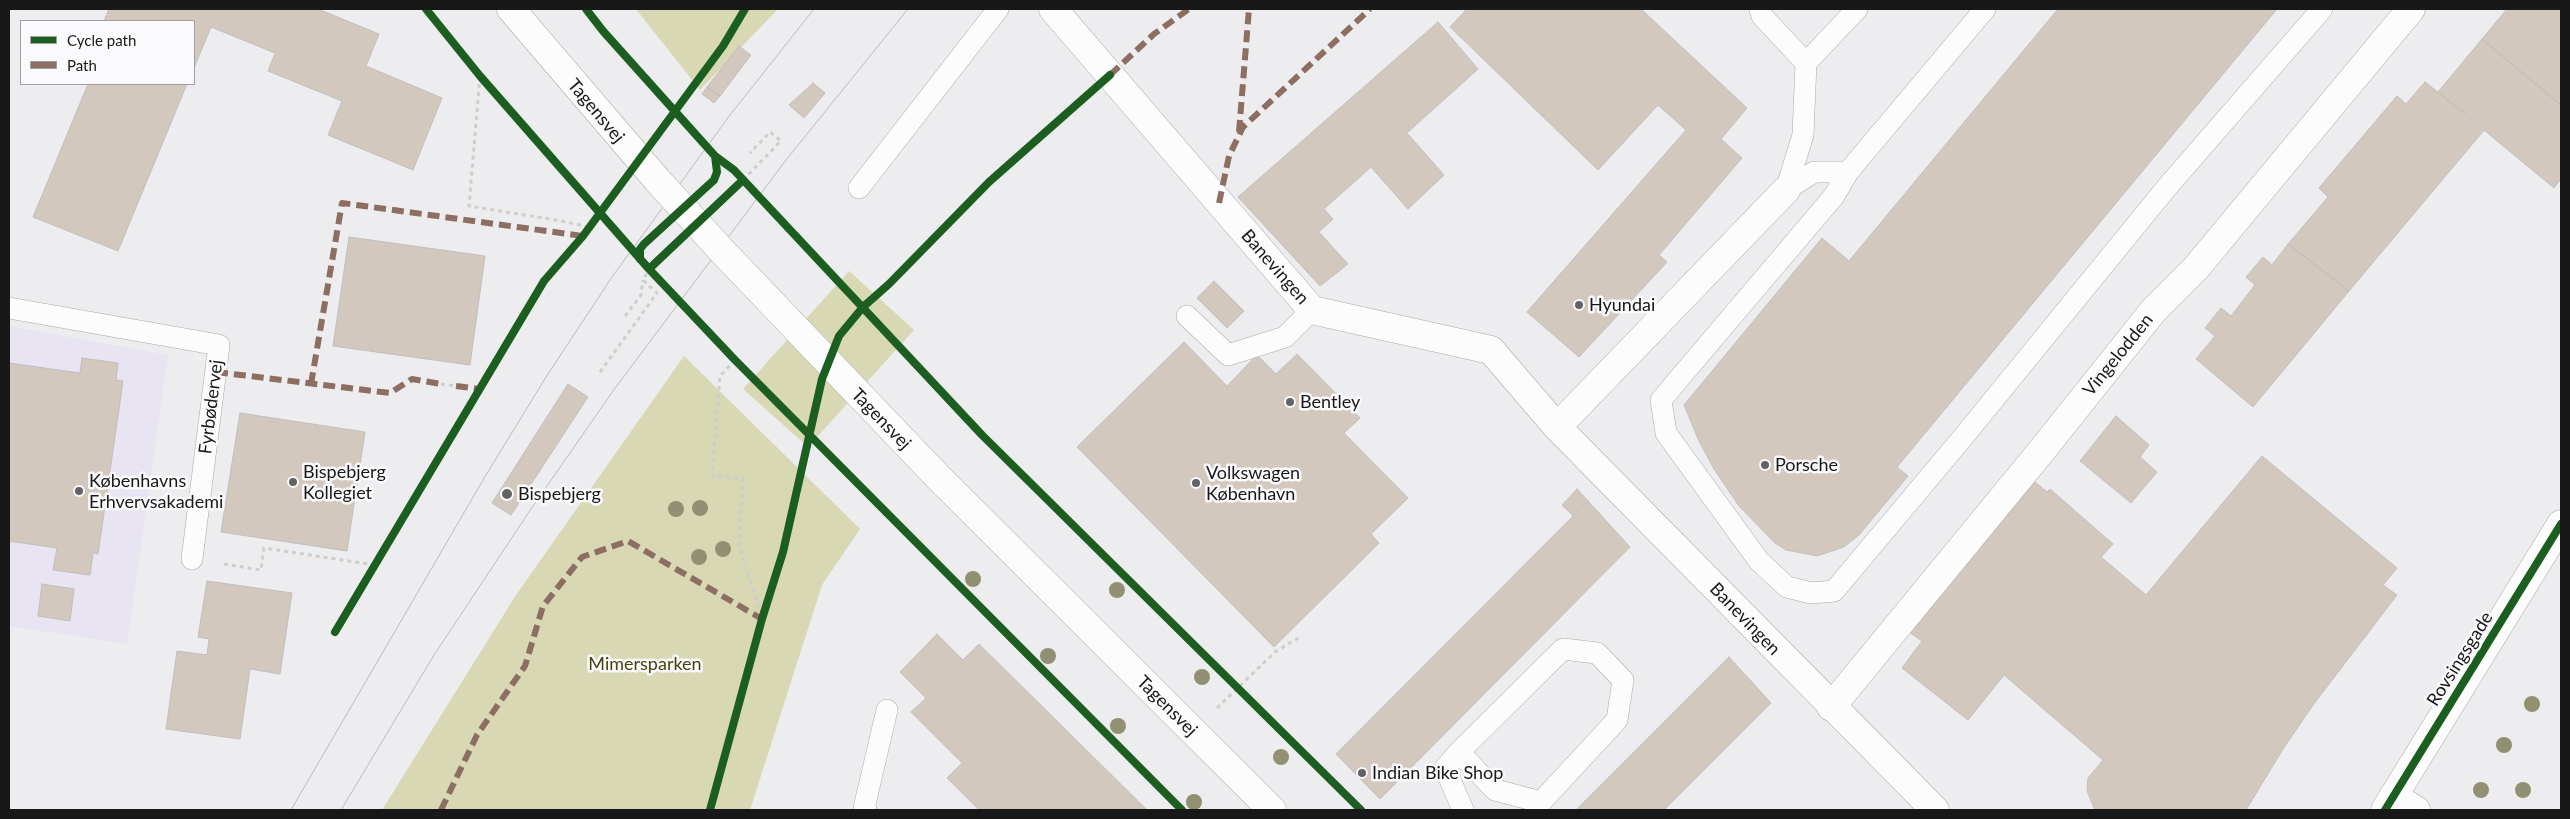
<!DOCTYPE html>
<meta charset="utf-8">
<style>
body{margin:0}
#map{position:relative;width:2570px;height:819px;overflow:hidden;background:#edecee;font-family:Lato,sans-serif}
canvas{display:block}
.frame{position:absolute;inset:0;border:10px solid #181819;pointer-events:none}
.legend{position:absolute;left:20px;top:20px;width:175px;height:65px;box-sizing:border-box;background:#faf9fc;border:1px solid #a09fa1;margin:0;padding:6px 9px;list-style:none;font-size:15px;color:#181819}
.legend li{display:flex;align-items:center;gap:10px;height:25px}
.legend b{width:25px;border:1px solid #a09fa1}
</style>
<div id="map">
<canvas width="2570" height="819"></canvas>
<div class="frame"></div>
<ul class="legend">
<li><b style="height:6px;background:#1b5e20"></b>Cycle path</li>
<li><b style="height:6px;background:#8d6e63"></b>Path</li>
</ul>
</div>
<script>
const ctx = document.querySelector('canvas').getContext('2d');
ctx.lineJoin = 'round';
function fillPath(path, color) {
  ctx.fillStyle = color;
  ctx.fill(path, 'evenodd');
}
function shape(rows) {
  const path = new Path2D();
  for (const r of rows) {
    path.moveTo(r[0], r[1]);
    for (let i = 2; i < r.length; i += 2) path.lineTo(r[i], r[i + 1]);
  }
  return path;
}
function strokePath(path, color, width, dash) {
  ctx.strokeStyle = color;
  ctx.lineWidth = width;
  ctx.lineCap = dash ? 'butt' : 'round';
  ctx.setLineDash(dash || []);
  ctx.stroke(path);
}
function label(font, color, halo, rows, align = 'center') {
  ctx.font = font + ' Lato,sans-serif';
  ctx.lineWidth = 5;
  ctx.setLineDash([]);
  ctx.textBaseline = 'middle';
  ctx.strokeStyle = halo;
  ctx.fillStyle = color;
  for (const [text, x, y, turn = 0] of rows) {
    ctx.save();
    ctx.translate(x, y);
    ctx.rotate((+turn || 0) * Math.PI / 180);
    ctx.textAlign = isNaN(turn) ? turn : align;
    if (halo) ctx.strokeText(text, 0, 0);
    ctx.fillText(text, 0, 0);
    ctx.restore();
  }
}
const education = shape([
 [9,326,168,355,127,644,9,626]
]);
const green = shape([
 [636,9,778,9,700,90],
 [849,271,914,330,808,447,743,389],
 [684,356,860,529,822,585,750,810,382,810,516,595]
]);
const building = shape([
 [109,9,318,9,379,34,366,66,442,98,413,170,328,135,342,101,268,71,275,53,211,27,194,68,194,21,104,21,109,9],
 [1467,9,1641,9,1747,108,1721,139,1742,158,1659,255,1667,262,1579,357,1527,312,1686,130,1658,105,1598,170,1450,27,1467,9],
 [2058,9,2277,9,1897,467,1908,476,1859,535,1844,547,1817,556,1786,550,1775,543,1739,506,1714,469,1699,441,1684,405,1822,238,1849,261,2058,9],
 [2507,9,2561,9,2561,105,2482,39,2507,9],
 [1438,22,1478,69,1407,133,1444,175,1408,209,1371,167,1324,209,1333,219,1319,232,1348,264,1320,286,1238,197,1438,22],
 [2482,39,2561,105,2561,179,2554,188,2438,92,2482,39],
 [739,46,751,55,720,96,707,87,739,46],
 [2425,82,2485,129,2349,291,2288,244,2328,197,2319,188,2397,96,2406,104,2425,82],
 [813,83,825,93,804,118,789,105,813,83],
 [88,84,187,84,118,251,33,217,88,84],
 [707,87,720,96,714,103,702,94,707,87],
 [349,237,485,256,470,365,333,346,349,237],
 [2288,244,2349,291,2253,407,2196,359,2215,336,2205,328,2221,308,2231,316,2255,285,2246,277,2263,257,2272,265,2288,244],
 [1214,281,1244,311,1227,328,1197,298,1214,281],
 [1184,342,1227,386,1257,355,1276,374,1297,354,1360,418,1344,433,1408,498,1371,534,1379,543,1274,647,1077,447,1184,342],
 [82,358,118,363,116,380,123,381,98,554,93,553,90,575,53,570,57,548,9,541,9,363,80,373,82,358],
 [568,384,588,397,511,515,492,503,568,384],
 [240,413,365,432,347,551,221,532,240,413],
 [2116,416,2149,445,2140,457,2157,472,2131,503,2080,461,2116,416],
 [2262,456,2397,568,2383,585,2397,595,2313,705,2283,749,2246,810,2095,810,2087,791,2088,778,2103,760,2004,675,1968,720,1902,668,1922,641,1909,632,2035,482,2047,492,2050,489,2113,544,2101,557,2146,595,2262,456],
 [1577,489,1588,501,1573,516,1562,505,1577,489],
 [1588,501,1630,547,1380,799,1336,754,1588,501],
 [207,581,292,593,280,674,250,669,240,739,166,729,177,651,207,655,209,639,198,637,207,581],
 [42,584,74,589,70,621,38,616,42,584],
 [937,634,963,660,979,644,1147,810,979,810,947,778,962,763,911,712,926,698,900,672,937,634],
 [1729,657,1771,703,1664,810,1576,810,1729,657]
]);
const path = shape([
 [480,76,469,206,562,221,589,227],
 [743,180,781,141,770,132,750,153],
 [625,316,641,295,643,280],
 [735,360,720,376,712,475,743,479,739,545,762,619],
 [600,372,657,293,643,280,649,269],
 [441,384,456,386],
 [224,564,261,570,264,548,375,565],
 [1217,708,1275,652,1300,637]
]);
const service = shape([
 [1760,9,1762,16,1806,63],
 [1848,172,1834,196,1661,400,1666,433,1759,561,1787,587,1811,593,1834,591,1964,436,2168,186,2322,9],
 [859,188,998,9],
 [1786,190,1814,172,1848,172,1985,9],
 [1786,190,1803,135,1806,63,1857,9],
 [9,308,219,345,192,559],
 [1187,316,1228,355,1285,337,1312,310],
 [1459,752,1495,790,1541,802,1617,720,1623,680,1597,653,1563,649,1459,752,1445,768,1463,810],
 [866,810,864,808,887,710]
]);
const minor = shape([
 [1053,9,1312,310,1491,350,1557,427,1935,810],
 [1557,427,1786,190],
 [1831,707,2043,449,2153,311,2196,268,2411,9],
 [2393,796,2416,810]
]);
const tertiary = shape([
 [511,9,659,182],
 [723,252,939,478,1272,810],
 [2385,810,2561,524]
]);
const tram = shape([
 [291,810,483,480,546,377,612,277,730,115,814,9],
 [341,810,434,655,531,509,613,391,786,160,908,9]
]);
const tertiaryBridge = shape([
 [659,182,723,252]
]);
const quiet = shape([
 [1110,75,1154,34,1189,9],
 [1239,132,1249,9],
 [1219,203,1229,156,1243,127,1370,9],
 [216,372,390,393,412,379,441,384],
 [311,384,342,203,583,236],
 [456,386,479,389],
 [441,810,477,735,525,666,543,606,582,557,628,541,762,619]
]);
const cycleway = shape([
 [426,9,480,76,649,269,735,360,1182,810],
 [586,9,603,31,715,156,734,170,982,435,1361,810],
 [640,259,640,249,644,244,714,180,717,172,715,156],
 [649,269,743,180],
 [335,632,544,281,583,236,723,46,745,9],
 [710,810,762,619,783,552,822,379,839,336,863,307,889,284,989,182,1110,75],
 [2385,810,2561,524]
]);
const trees = [
 [700,508],
 [676,509],
 [723,549],
 [699,557],
 [973,579],
 [1117,590],
 [1048,656],
 [1202,677],
 [2532,704],
 [1118,726],
 [2504,745],
 [1281,757],
 [2481,790],
 [2523,790],
 [1194,802]
];
const markers = [
 [1579,305,5,"#636264"],
 [1290,402,5,"#636264"],
 [1765,465,5,"#636264"],
 [293,482,5,"#636264"],
 [1196,483,5,"#636264"],
 [79,491,5,"#636264"],
 [507,494,6,"#636264"],
 [1362,773,5,"#636264"]
];
const streetNames = [
 ["Tagensvej",596,111,50],
 ["Banevingen",1275,267,49],
 ["Vingelodden",2118,355,-51],
 ["Fyrbødervej",211,407,-83],
 ["Tagensvej",881,419,46],
 ["Banevingen",1745,619,46],
 ["Rovsingsgade",2460,659,-58],
 ["Tagensvej",1167,706,45]
];
const poiNames = [
 ["Hyundai",1589,305],
 ["Bentley",1300,402],
 ["Porsche",1775,465],
 ["Bispebjerg",303,472],
 ["Kollegiet",303,493],
 ["Volkswagen",1206,473],
 ["København",1206,494],
 ["Københavns",89,481],
 ["Erhvervsakademi",89,502],
 ["Bispebjerg",518,494],
 ["Indian Bike Shop",1372,773]
];
const parkNames = [
 ["Mimersparken",645,664]
];
fillPath(education, '#e9e4f1');
fillPath(green, '#d8d9b4');
fillPath(building, '#d2c8bd');
strokePath(building, '#bfbfbf', 1);
strokePath(service, '#aaa9ab', 22);
strokePath(minor, '#aaa9ab', 29);
strokePath(tertiary, '#aaa9ab', 29);
strokePath(path, '#cfcecf', 3, [4, 4]);
strokePath(service, '#fcfcfc', 21);
strokePath(minor, '#fcfcfc', 28);
strokePath(tertiary, '#fcfcfc', 28);
strokePath(tram, '#bdbcbe', 1);
strokePath(tertiaryBridge, '#aaa9ab', 29, []);
strokePath(tertiaryBridge, '#fcfcfc', 28);
strokePath(quiet, '#8d6e63', 6, [12, 6]);
strokePath(cycleway, '#1b5e20', 8);
ctx.fillStyle = '#919072';
for (const [x, y] of trees) {
  ctx.beginPath();
  ctx.arc(x, y, 8, 0, 2 * Math.PI);
  ctx.fill();
}
for (const [x, y, r, color] of markers) {
  const dot = new Path2D();
  dot.arc(x, y, r, 0, 2 * Math.PI);
  ctx.fillStyle = color;
  ctx.fill(dot);
  strokePath(dot, '#faf9fc', 2);
}
label('18px', '#181819', '#faf9fc', streetNames);
label('18px', '#181819', '#faf9fc', poiNames, 'left');
label('18px', '#45450c', '#faf9fc', parkNames);
</script>
